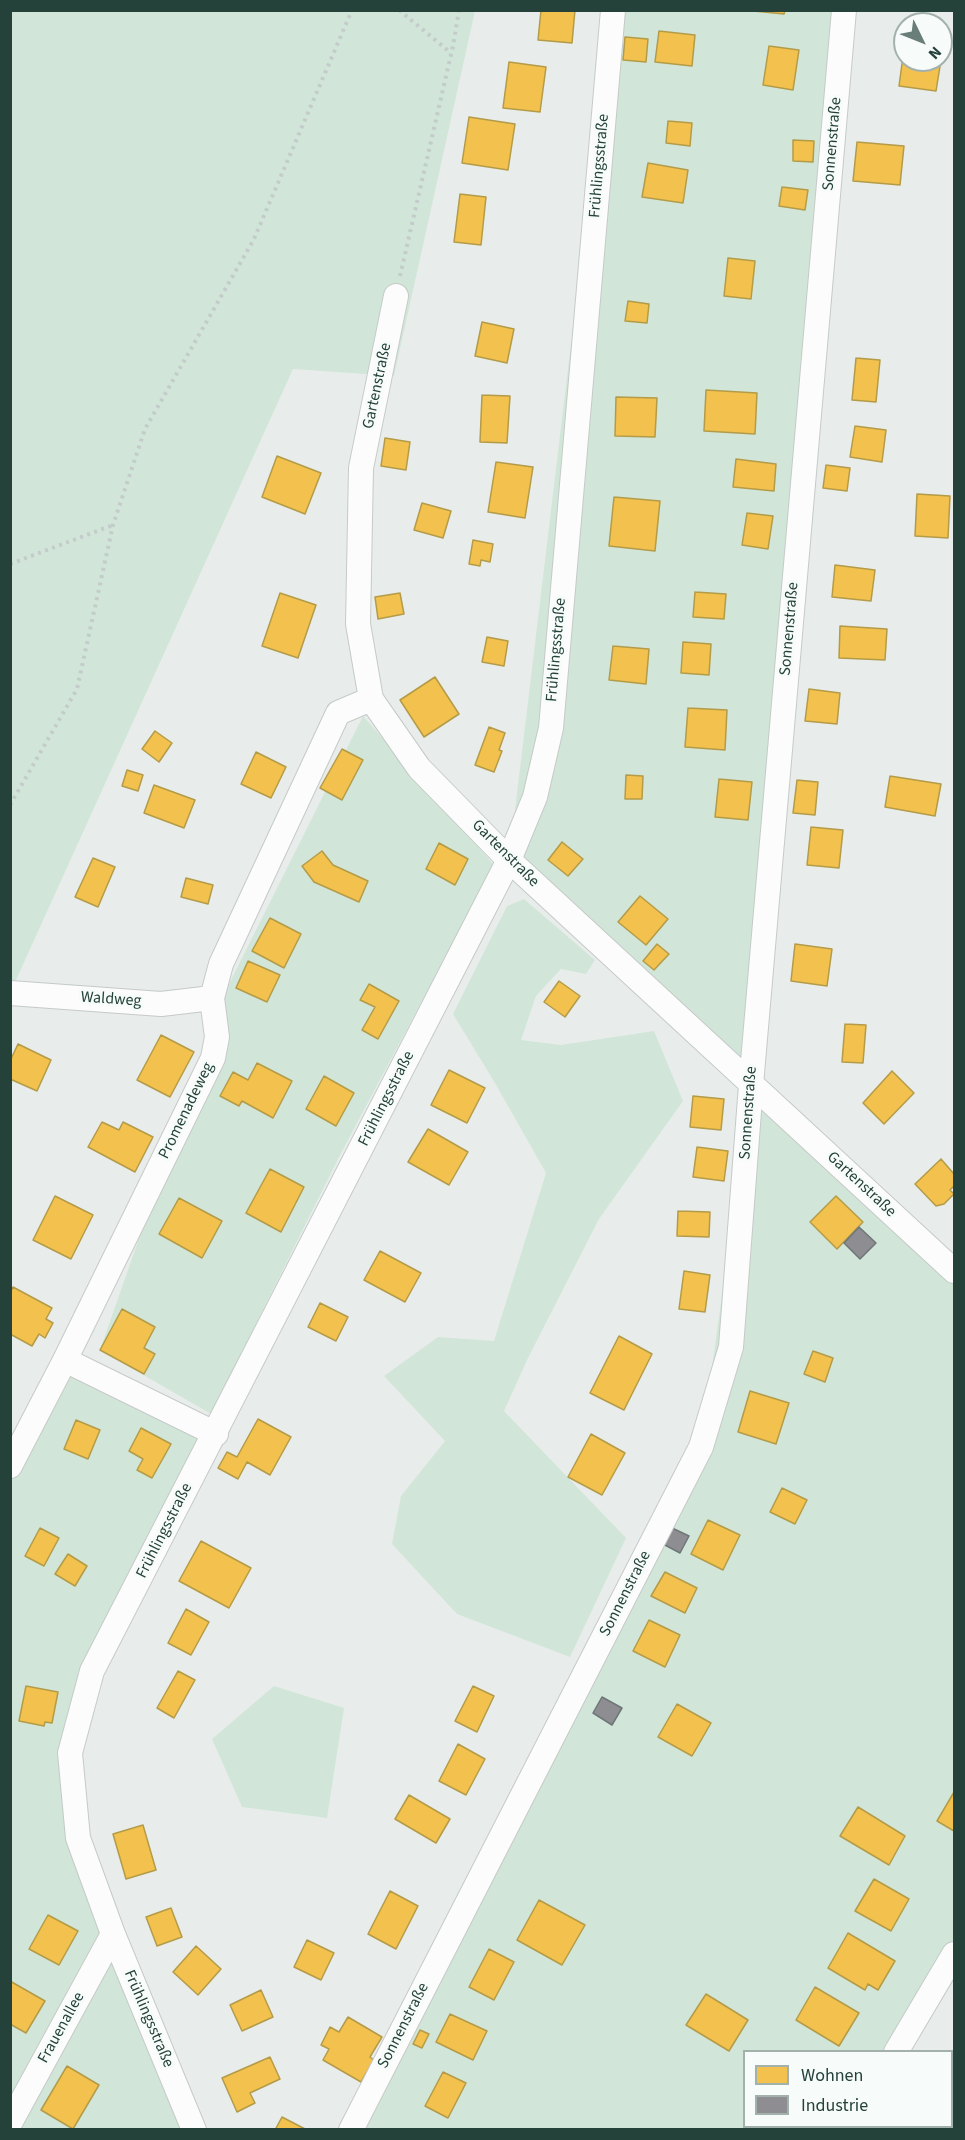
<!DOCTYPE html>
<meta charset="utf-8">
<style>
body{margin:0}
#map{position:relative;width:965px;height:2140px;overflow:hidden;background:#e8edeb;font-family:"Source Sans 3",sans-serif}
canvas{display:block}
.frame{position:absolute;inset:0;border:12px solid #24423a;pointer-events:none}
.legend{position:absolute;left:743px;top:2050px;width:210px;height:78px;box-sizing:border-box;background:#f7fbf9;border:2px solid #a3b1ad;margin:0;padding:8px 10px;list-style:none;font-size:18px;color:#24423a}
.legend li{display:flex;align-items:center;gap:12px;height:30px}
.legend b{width:30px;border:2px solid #a3b1ad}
.north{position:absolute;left:893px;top:12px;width:60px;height:60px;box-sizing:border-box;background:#f7fbf9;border:2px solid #a3b1ad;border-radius:50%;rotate:133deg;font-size:16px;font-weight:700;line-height:24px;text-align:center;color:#24423a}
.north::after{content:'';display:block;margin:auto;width:21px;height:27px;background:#697e78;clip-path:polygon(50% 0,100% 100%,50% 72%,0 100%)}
</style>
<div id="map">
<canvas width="965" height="2140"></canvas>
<div class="frame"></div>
<ul class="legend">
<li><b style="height:16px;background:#f2c14e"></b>Wohnen</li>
<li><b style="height:16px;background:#8d8d92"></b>Industrie</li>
</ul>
<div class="north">N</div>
</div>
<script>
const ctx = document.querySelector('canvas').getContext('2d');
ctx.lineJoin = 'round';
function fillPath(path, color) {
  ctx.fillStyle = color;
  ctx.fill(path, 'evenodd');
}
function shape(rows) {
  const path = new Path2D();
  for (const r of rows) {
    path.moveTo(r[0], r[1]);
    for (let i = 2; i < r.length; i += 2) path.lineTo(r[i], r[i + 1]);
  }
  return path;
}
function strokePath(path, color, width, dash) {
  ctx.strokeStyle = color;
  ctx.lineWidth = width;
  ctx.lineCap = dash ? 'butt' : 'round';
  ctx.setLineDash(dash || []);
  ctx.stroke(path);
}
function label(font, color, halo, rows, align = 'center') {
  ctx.font = font + ' "Source Sans 3",sans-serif';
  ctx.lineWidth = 6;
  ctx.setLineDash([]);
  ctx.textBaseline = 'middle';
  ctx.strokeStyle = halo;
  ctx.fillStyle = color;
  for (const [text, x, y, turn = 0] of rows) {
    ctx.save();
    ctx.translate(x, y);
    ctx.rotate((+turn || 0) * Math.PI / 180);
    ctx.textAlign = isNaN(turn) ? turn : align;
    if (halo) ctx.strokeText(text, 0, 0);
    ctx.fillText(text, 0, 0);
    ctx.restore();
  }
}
const green = shape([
 [11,11,475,11,394,376,293,369,11,991],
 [611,11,844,11,751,1084,954,1267,954,1938,887,2051,744,2052,744,2126,843,2127,841,2129,351,2130,701,1447,751,1085,509,860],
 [363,716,494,865,339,1157,211,1414,100,1350,225,992],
 [524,899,595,960,586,974,561,969,536,996,521,1040,561,1045,654,1031,683,1101,599,1219,528,1358,504,1411,626,1538,570,1657,457,1614,392,1544,401,1496,445,1441,384,1376,438,1337,494,1341,546,1173,495,1083,453,1014,507,906],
 [65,1360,216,1434,92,1671,70,1753,78,1838,194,2129,12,2129,11,2122,11,1466],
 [274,1686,344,1708,327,1818,242,1807,212,1739]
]);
const homes = shape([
 [541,10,575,10,572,43,538,40,541,10],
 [743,10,785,10,784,14,743,10],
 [659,31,695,35,692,66,655,62,659,31],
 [625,37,648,39,646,62,623,60,625,37],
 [769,46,799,50,793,90,763,85,769,46],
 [904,49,905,60,941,60,936,91,899,86,904,49],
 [509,62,546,67,540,112,503,108,509,62],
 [469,117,515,124,508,170,462,163,469,117],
 [668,121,692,123,690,146,666,143,668,121],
 [793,140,814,141,813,162,793,161,793,140],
 [857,142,904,146,900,185,853,181,857,142],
 [648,163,688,170,683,203,642,197,648,163],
 [782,187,808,190,805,210,779,206,782,187],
 [460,194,486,197,481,245,454,242,460,194],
 [728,258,755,261,751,299,724,296,728,258],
 [628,301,649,304,647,323,625,321,628,301],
 [482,322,514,329,507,363,475,356,482,322],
 [856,358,880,360,876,402,852,400,856,358],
 [706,390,757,393,755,434,704,431,706,390],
 [482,395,510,396,507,443,480,442,482,395],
 [616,397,657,398,655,437,615,436,616,397],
 [855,426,886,430,882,462,850,457,855,426],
 [385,438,410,442,406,470,381,466,385,438],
 [277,456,321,473,305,514,262,497,277,456],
 [736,459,776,464,774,491,733,487,736,459],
 [496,462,533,467,525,518,488,512,496,462],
 [826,465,850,468,847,491,823,488,826,465],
 [917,494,950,496,948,538,915,536,917,494],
 [614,497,660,501,655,551,609,546,614,497],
 [422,503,451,511,443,538,414,530,422,503],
 [747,513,773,516,768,549,742,545,747,513],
 [473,540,493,544,490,562,481,560,480,566,469,564,473,540],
 [835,565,875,570,871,601,832,597,835,565],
 [695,592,726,594,724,619,693,617,695,592],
 [280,593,316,605,298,658,262,646,280,593],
 [400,593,404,614,378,619,375,597,400,593],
 [840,626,887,629,885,660,839,658,840,626],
 [487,637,508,641,504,666,482,662,487,637],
 [683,642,711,644,709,675,681,673,683,642],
 [613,646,649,649,646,684,609,680,613,646],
 [435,677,459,714,424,737,400,700,435,677],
 [809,689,840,693,837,724,805,721,809,689],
 [688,708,727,710,725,750,685,747,688,708],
 [489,727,505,733,499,750,502,751,494,772,475,765,489,727],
 [155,731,172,743,159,762,142,749,155,731],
 [342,749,363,760,342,800,320,788,342,749],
 [256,752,286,767,271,798,241,784,256,752],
 [127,770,143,775,138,791,122,786,127,770],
 [626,775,643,776,642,799,625,799,626,775],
 [890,776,941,784,935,816,885,807,890,776],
 [719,779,752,782,748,820,715,817,719,779],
 [797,780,818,782,815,815,793,813,797,780],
 [154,785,195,800,184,828,144,813,154,785],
 [811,827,843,830,839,868,807,865,811,827],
 [562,842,583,859,568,876,548,860,562,842],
 [439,843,468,859,455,885,426,869,439,843],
 [322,851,333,865,368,881,359,902,314,882,302,866,322,851],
 [93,858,115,867,98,907,75,897,93,858],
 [186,878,213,885,208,904,181,897,186,878],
 [640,896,668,919,646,945,618,922,640,896],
 [270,918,301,934,284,968,252,951,270,918],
 [657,944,669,954,654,970,643,961,657,944],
 [795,944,832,949,827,986,791,981,795,944],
 [248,961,280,975,267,1002,236,988,248,961],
 [559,981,580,996,565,1017,544,1002,559,981],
 [369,984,399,1001,378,1039,362,1030,375,1007,360,1000,369,984],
 [845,1024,866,1025,863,1063,842,1062,845,1024],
 [161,1035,194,1052,170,1097,137,1080,161,1035],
 [18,1044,51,1060,37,1091,10,1079,10,1061,18,1044],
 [257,1063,292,1081,273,1118,242,1101,239,1106,220,1096,233,1072,248,1080,257,1063],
 [449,1070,485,1088,467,1123,431,1105,449,1070],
 [892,1071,914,1093,884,1124,863,1103,892,1071],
 [324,1076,354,1093,336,1126,306,1109,324,1076],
 [693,1096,724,1099,721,1130,690,1127,693,1096],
 [102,1122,119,1130,123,1122,153,1137,135,1172,88,1147,102,1122],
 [428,1129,468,1152,449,1185,408,1162,428,1129],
 [697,1147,728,1151,724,1181,693,1177,697,1147],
 [941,1159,954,1174,954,1186,950,1190,954,1194,944,1204,936,1206,915,1184,941,1159],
 [270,1169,304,1187,281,1232,246,1213,270,1169],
 [55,1196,93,1215,71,1259,33,1240,55,1196],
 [836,1196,863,1222,837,1249,810,1222,836,1196],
 [179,1198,222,1221,202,1258,159,1234,179,1198],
 [678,1211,710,1212,709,1237,677,1236,678,1211],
 [380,1251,421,1273,405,1302,364,1280,380,1251],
 [684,1271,710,1275,705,1312,679,1309,684,1271],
 [13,1287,52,1308,46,1319,53,1323,45,1338,39,1334,32,1346,10,1334,10,1293,13,1287],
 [320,1303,348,1317,336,1341,308,1327,320,1303],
 [122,1309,155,1327,144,1348,155,1354,144,1374,100,1350,122,1309],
 [619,1336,652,1354,624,1410,590,1393,619,1336],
 [813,1351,833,1358,825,1382,804,1374,813,1351],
 [750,1391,789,1403,776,1444,738,1432,750,1391],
 [258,1419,291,1437,270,1475,247,1462,238,1479,218,1468,227,1452,237,1457,258,1419],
 [76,1420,100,1430,88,1459,64,1449,76,1420],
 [141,1428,171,1444,152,1478,137,1470,143,1459,129,1451,141,1428],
 [591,1434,625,1453,602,1495,568,1477,591,1434],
 [782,1488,807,1500,795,1524,770,1512,782,1488],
 [708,1520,740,1535,723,1570,691,1554,708,1520],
 [40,1528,59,1538,44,1566,25,1556,40,1528],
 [201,1541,251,1568,229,1608,179,1581,201,1541],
 [68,1554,87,1566,75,1586,55,1574,68,1554],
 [665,1572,697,1588,685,1613,651,1596,665,1572],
 [186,1609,209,1622,191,1655,168,1643,186,1609],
 [649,1620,680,1635,665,1667,633,1651,649,1620],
 [178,1671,195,1680,174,1718,157,1708,178,1671],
 [26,1686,58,1692,52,1723,45,1722,44,1726,19,1721,26,1686],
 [473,1686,494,1696,477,1732,455,1721,473,1686],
 [677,1704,711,1723,692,1756,658,1737,677,1704],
 [458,1744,485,1759,466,1795,439,1781,458,1744],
 [954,1792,954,1831,937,1821,954,1792],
 [409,1795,450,1819,436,1843,395,1819,409,1795],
 [858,1807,905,1836,889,1865,840,1836,858,1807],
 [143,1825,156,1870,126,1879,113,1834,143,1825],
 [874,1879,909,1899,891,1931,855,1911,874,1879],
 [390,1891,418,1906,396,1949,368,1934,390,1891],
 [539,1900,585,1925,562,1965,517,1940,539,1900],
 [171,1908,182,1937,157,1946,146,1917,171,1908],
 [48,1915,78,1931,59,1965,29,1949,48,1915],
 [848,1933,895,1961,878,1990,868,1984,865,1990,828,1968,848,1933],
 [307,1940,334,1953,321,1980,294,1967,307,1940],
 [196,1946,221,1969,198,1995,173,1972,196,1946],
 [489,1949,514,1962,494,2000,469,1987,489,1949],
 [10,1981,45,2001,26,2033,10,2024,10,1981],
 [815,1987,859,2013,839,2046,796,2020,815,1987],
 [261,1990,273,2017,242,2031,230,2005,261,1990],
 [706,1994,748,2020,729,2051,686,2025,706,1994],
 [450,2014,487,2031,473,2060,436,2042,450,2014],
 [348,2017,382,2037,370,2057,374,2060,361,2082,323,2060,329,2049,321,2045,330,2027,339,2032,348,2017],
 [420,2030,429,2034,422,2048,413,2044,420,2030],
 [270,2057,280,2079,250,2093,255,2103,237,2112,222,2078,270,2057],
 [67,2066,99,2085,73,2129,41,2110,67,2066],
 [443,2072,466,2083,448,2118,425,2106,443,2072],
 [282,2117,307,2130,275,2130,282,2117]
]);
const industry = shape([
 [859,1227,876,1243,860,1259,844,1243,859,1227],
 [672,1528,689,1536,680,1553,663,1544,672,1528],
 [602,1697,622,1708,612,1725,593,1713,602,1697]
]);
const path = shape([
 [399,10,451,53],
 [400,276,453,46,459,10],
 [10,564,113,525],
 [10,805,77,689,113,525,145,429,254,239,352,10]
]);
const minor = shape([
 [396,296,361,468,358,624,371,699,419,768,509,860,954,1271],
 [10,993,161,1004,212,998],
 [65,1360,216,1434],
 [10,1466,65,1360,213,1058,217,1037,212,998,221,964,338,713,371,699],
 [896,2052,954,1954],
 [10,2123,113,1934],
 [194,2130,113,1934,78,1838,70,1753,92,1671,509,860,535,797,551,728,613,10],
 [351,2130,701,1447,731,1347,751,1085,844,10],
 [848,2130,850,2126]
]);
const streetNames = [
 ["Sonnenstraße",833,144,-85],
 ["Frühlingsstraße",600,166,-85],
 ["Gartenstraße",378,386,-78],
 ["Sonnenstraße",790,629,-85],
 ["Frühlingsstraße",557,650,-85],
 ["Gartenstraße",505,854,45],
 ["Waldweg",111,1000,4],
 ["Frühlingsstraße",387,1099,-63],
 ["Promenadeweg",187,1111,-64],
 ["Sonnenstraße",749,1113,-86],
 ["Gartenstraße",861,1185,43],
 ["Frühlingsstraße",165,1531,-63],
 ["Sonnenstraße",626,1594,-63],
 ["Frühlingsstraße",148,2019,67],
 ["Sonnenstraße",404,2026,-63],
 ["Frauenallee",62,2028,-61]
];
fillPath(green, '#d1e6d8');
fillPath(homes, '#f2c14e');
strokePath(homes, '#b49b48', 1.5);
fillPath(industry, '#8d8d92');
strokePath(industry, '#6e7678', 1.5);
strokePath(minor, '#c5cac8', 26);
strokePath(path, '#c3ccca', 4, [3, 4.5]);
strokePath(minor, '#fcfcfc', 24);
label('16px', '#24423a', '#f7fbf9', streetNames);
</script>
